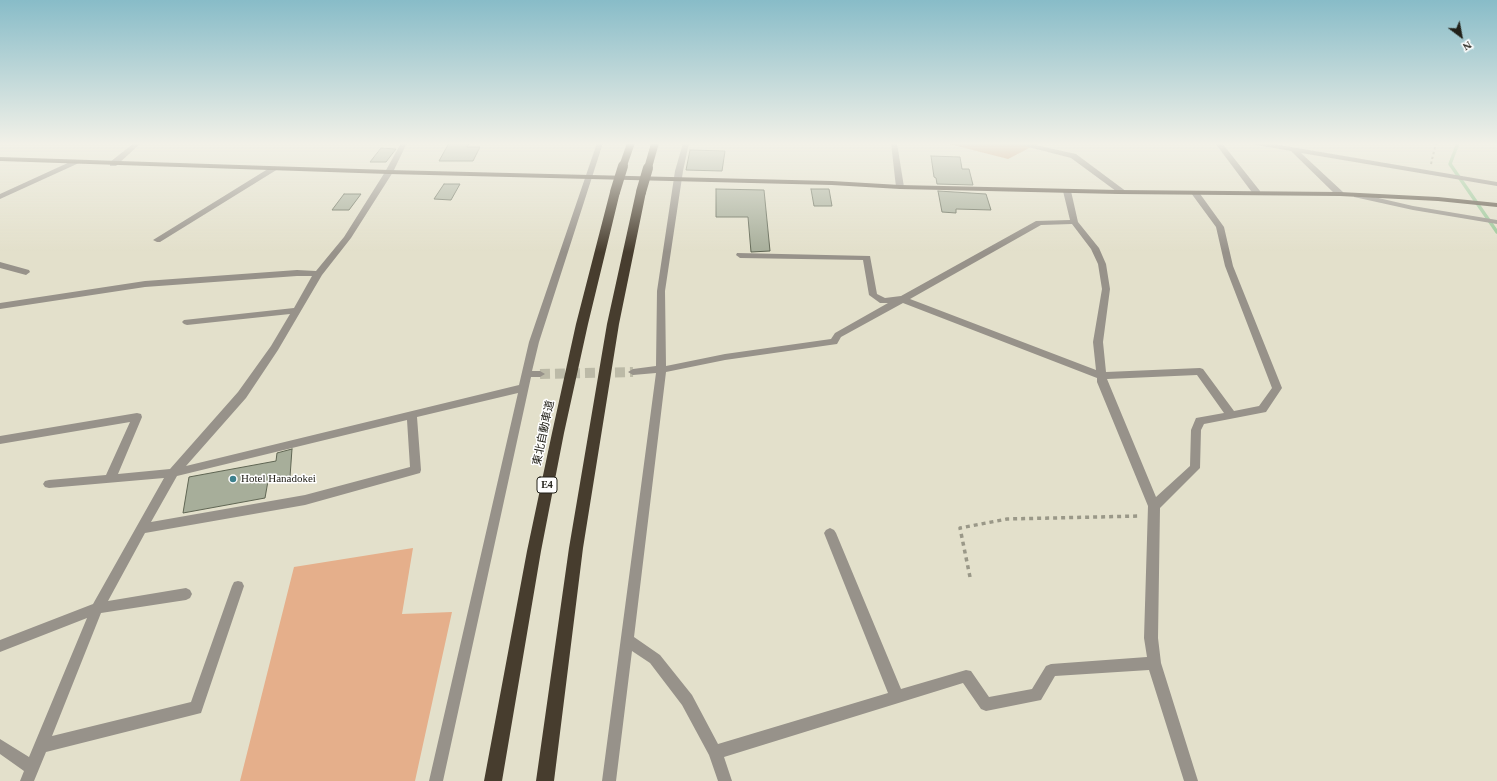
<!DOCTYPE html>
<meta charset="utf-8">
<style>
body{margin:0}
#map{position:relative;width:1497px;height:781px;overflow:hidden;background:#e3e0cb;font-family:"Times New Roman",serif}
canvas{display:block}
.north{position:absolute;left:1441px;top:16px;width:40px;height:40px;-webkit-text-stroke:3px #fff;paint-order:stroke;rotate:148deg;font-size:11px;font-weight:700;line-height:16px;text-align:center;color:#222119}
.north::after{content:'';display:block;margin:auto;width:14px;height:18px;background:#222119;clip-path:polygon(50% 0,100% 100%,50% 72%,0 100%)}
</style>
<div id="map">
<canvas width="1497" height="781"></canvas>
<div class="north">N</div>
</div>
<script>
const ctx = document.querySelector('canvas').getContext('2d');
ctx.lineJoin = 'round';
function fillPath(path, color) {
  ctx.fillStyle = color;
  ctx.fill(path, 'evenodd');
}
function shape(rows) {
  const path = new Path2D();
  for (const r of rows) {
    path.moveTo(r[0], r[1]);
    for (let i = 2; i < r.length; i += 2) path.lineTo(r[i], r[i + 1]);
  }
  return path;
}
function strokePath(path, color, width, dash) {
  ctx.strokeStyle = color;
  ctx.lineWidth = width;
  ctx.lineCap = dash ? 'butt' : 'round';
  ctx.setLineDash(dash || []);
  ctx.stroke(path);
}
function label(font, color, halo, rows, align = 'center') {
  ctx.font = font + ' "Times New Roman","Noto Sans JP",serif';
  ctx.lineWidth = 3;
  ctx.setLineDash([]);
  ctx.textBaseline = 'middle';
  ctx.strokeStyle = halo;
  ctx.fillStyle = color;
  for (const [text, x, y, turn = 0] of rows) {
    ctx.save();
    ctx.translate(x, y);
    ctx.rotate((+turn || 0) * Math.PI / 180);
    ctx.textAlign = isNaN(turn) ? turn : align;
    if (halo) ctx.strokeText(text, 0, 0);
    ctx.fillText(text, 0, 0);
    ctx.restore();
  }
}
const green = shape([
 [413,548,402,614,452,612,415,781,240,781,294,567]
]);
const forest = shape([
 [945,143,1039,143,1008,159]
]);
const stream = shape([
 [1458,143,1450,164,1497,232]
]);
const building = shape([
 [449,143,469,143,467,147,480,147,473,161,439,161,449,143],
 [381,148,396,149,386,162,370,162,381,148],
 [690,150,725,151,722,171,686,170,690,150],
 [931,156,960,157,962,169,969,169,973,185,937,184,936,178,934,177,931,156],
 [444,184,460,184,451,200,434,199,444,184],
 [716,189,764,190,770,251,751,252,748,217,716,217,716,189],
 [811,189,829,189,832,206,814,206,811,189],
 [938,191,986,194,991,210,956,209,956,213,942,212,938,191],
 [344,194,361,194,349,210,332,210,344,194],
 [292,449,290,477,268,481,265,498,183,513,189,477,276,461,277,453,292,449]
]);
const minorTunnel = shape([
 [540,374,633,372]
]);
const pathFar1 = shape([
 [1431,164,1436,143]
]);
const path = shape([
 [970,577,960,528,1007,519,1141,516]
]);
const minor = shape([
 [134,143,141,143,116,166,110,166,110,162,134,143],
 [401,143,407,143,393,172,351,238,322,275,278,350,246,398,186,466,519,385,529,342,597,143,603,143,539,342,532,371,540,371,545,374,540,377,531,377,443,781,429,781,518,393,417,417,421,470,420,473,305,505,145,533,108,601,186,588,190,590,192,594,190,598,186,600,101,613,52,736,191,702,232,586,234,582,238,581,242,582,244,586,201,713,46,752,34,781,20,781,24,771,0,754,0,739,29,757,87,618,0,652,0,640,93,604,164,478,49,488,45,487,43,484,45,481,49,480,106,475,130,422,0,444,0,436,137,413,141,414,142,417,118,474,170,469,238,392,271,346,290,314,187,325,184,324,182,322,184,320,294,308,312,276,297,276,145,287,0,309,0,303,145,281,297,270,316,271,344,237,385,172,401,143],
 [407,420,410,467,305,495,151,522,177,476,407,420],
 [683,143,689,143,683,171,665,291,666,366,725,354,831,339,835,333,888,303,880,303,869,295,863,260,740,258,736,255,737,253,870,256,877,294,885,298,901,296,1036,221,1070,220,1063,191,1067,189,1071,191,1078,222,1099,248,1106,264,1110,289,1103,342,1106,372,1200,368,1203,369,1234,411,1259,406,1272,388,1225,266,1216,227,1191,193,1195,191,1198,191,1224,227,1233,266,1282,388,1266,412,1204,424,1201,430,1200,468,1160,508,1158,638,1161,663,1198,781,1184,781,1149,670,1055,676,1041,700,986,711,981,709,963,683,724,757,732,781,718,781,709,755,682,705,650,663,632,651,616,781,602,781,656,373,633,375,628,372,633,369,656,366,657,291,675,171,683,143],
 [1072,224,1091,249,1098,264,1102,289,1093,342,1096,370,910,299,1041,225,1072,224],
 [903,303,1097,378,1097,382,1148,506,1144,638,1147,657,1051,664,1046,666,1032,689,989,697,971,671,966,670,901,689,836,533,834,530,830,528,826,530,824,533,888,693,718,744,692,695,660,655,634,637,666,372,725,360,837,344,841,337,903,303],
 [1197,375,1224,413,1196,418,1191,430,1190,466,1156,497,1107,379,1197,375],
 [891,143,897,143,904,187,900,189,896,187,891,143],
 [1016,143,1027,143,1076,154,1127,192,1123,194,1120,194,1071,158,1017,144,1016,143],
 [1215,143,1222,143,1260,191,1260,195,1254,195,1215,143],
 [72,161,78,161,79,163,0,199,0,194,72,161],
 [271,167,274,167,278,169,160,242,157,242,153,240,271,167],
 [1354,193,1357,193,1413,206,1497,220,1497,224,1413,210,1354,197,1354,193],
 [0,262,29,270,30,272,26,275,0,268,0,262]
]);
const tertiary = shape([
 [1253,143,1268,143,1497,182,1497,186,1301,153,1343,192,1344,194,1340,196,1337,196,1291,151,1256,145,1253,143]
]);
const primary = shape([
 [0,157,389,170,832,181,900,185,1118,190,1340,192,1438,197,1497,203,1497,207,1438,201,1340,196,1118,194,900,189,832,185,389,174,0,161,0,157]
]);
const motorway = shape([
 [627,143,635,143,627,166,623,169,619,166,627,143],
 [651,143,659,143,652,168,648,171,644,168,651,143],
 [615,189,620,192,588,324,564,433,541,551,502,781,484,781,527,551,552,433,576,324,610,192,615,189],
 [641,189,646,192,619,324,583,548,554,781,536,781,569,548,607,324,636,192,641,189]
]);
const motorwayBridge = shape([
 [615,192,623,166],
 [641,192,648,168]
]);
const markers = [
 [233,479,4,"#3c818d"]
];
const shields = [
 [547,485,20]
];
const shieldNames = [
 ["E4",547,485]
];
const streetNames = [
 ["東北自動車道",544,433,-78]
];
const poiNames = [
 ["Hotel Hanadokei",241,479]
];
fillPath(green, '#e5af8b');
fillPath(forest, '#cd9670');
strokePath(stream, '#99c797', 3.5);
fillPath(building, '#a7ae9a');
strokePath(building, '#5f6553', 1);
strokePath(minorTunnel, '#bcbaa7', 10, [10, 5]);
strokePath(pathFar1, '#9a9888', 2, [2.5, 2.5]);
strokePath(path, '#9a9888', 3.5, [4, 4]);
fillPath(minor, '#97928a');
fillPath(tertiary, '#97928a');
fillPath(primary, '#5c5345');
fillPath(motorway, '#473d2e');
strokePath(motorwayBridge, '#473d2e', 10);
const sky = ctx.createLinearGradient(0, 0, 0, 252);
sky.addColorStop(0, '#88bcc8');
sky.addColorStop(0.57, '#f2f1e8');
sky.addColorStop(1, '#f2f1e800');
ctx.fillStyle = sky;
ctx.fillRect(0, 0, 1497, 252);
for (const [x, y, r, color] of markers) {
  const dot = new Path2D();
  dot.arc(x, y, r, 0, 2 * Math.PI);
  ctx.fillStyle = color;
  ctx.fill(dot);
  strokePath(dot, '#fff', 1.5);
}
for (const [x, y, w] of shields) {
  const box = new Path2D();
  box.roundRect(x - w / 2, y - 8, w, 16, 3);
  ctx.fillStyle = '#fff';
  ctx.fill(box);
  strokePath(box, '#222119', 1);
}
label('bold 10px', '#222119', null, shieldNames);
label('11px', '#222119', '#fff', streetNames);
label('11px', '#222119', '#fff', poiNames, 'left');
</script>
